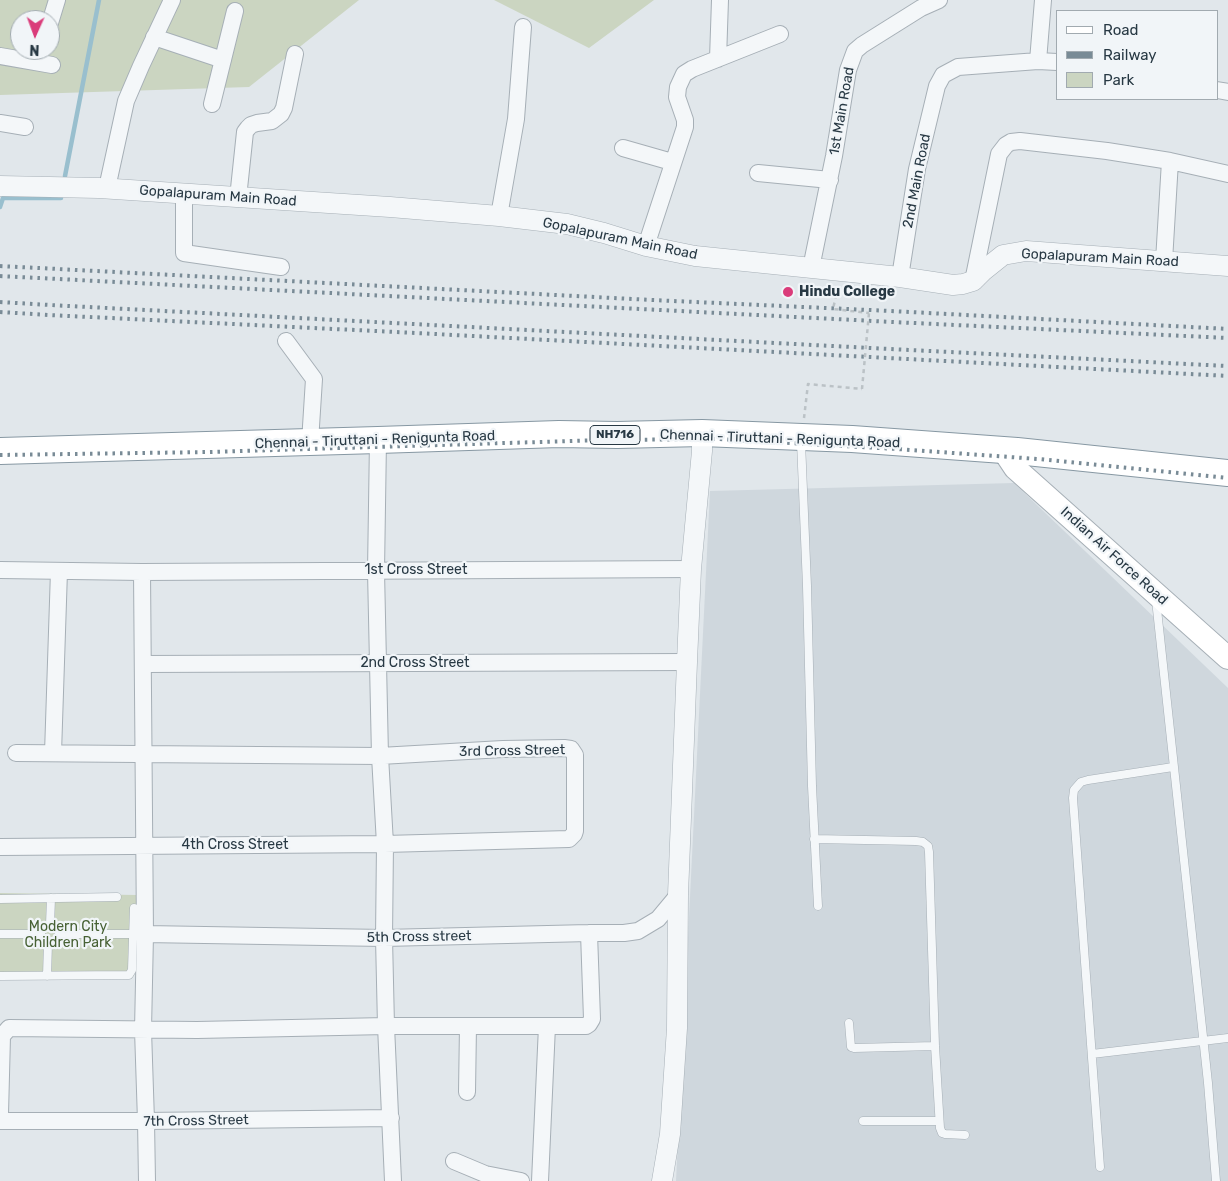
<!DOCTYPE html>
<style>
body{margin:0}
#map{position:relative;width:1228px;height:1181px;overflow:hidden;background:#e1e7eb;font-family:Rubik,sans-serif}
canvas{display:block}
.legend{position:absolute;left:1056px;top:10px;width:162px;height:90px;box-sizing:border-box;background:#f1f5f8;border:1px solid #a1aab0;margin:0;padding:6px 9px;list-style:none;font-size:15px;color:#283944}
.legend li{display:flex;align-items:center;gap:10px;height:25px}
.legend b{width:25px;border:1px solid #a1aab0}
.north{position:absolute;left:10px;top:10px;width:50px;height:50px;box-sizing:border-box;background:#f1f5f8;border:1px solid #a1aab0;border-radius:50%;rotate:182deg;font-size:14px;font-weight:700;line-height:20px;text-align:center;color:#283944}
.north::after{content:'';display:block;margin:auto;width:18px;height:22px;background:#da3c7a;clip-path:polygon(50% 0,100% 100%,50% 72%,0 100%)}
</style>
<div id="map">
<canvas width="1228" height="1181"></canvas>
<ul class="legend">
<li><b style="height:6px;background:#fff"></b>Road</li>
<li><b style="height:6px;background:#798b96"></b>Railway</li>
<li><b style="height:14px;background:#cbd5c1"></b>Park</li>
</ul>
<div class="north">N</div>
</div>
<script>
const ctx = document.querySelector('canvas').getContext('2d');
ctx.lineJoin = 'round';
function fillPath(path, color) {
  ctx.fillStyle = color;
  ctx.fill(path, 'evenodd');
}
function shape(rows) {
  const path = new Path2D();
  for (const r of rows) {
    if (r.length === 3) {
      path.moveTo(r[0] + r[2], r[1]);
      path.arc(r[0], r[1], r[2], 0, 2 * Math.PI);
      continue;
    }
    path.moveTo(r[0], r[1]);
    for (let i = 2; i < r.length; i += 2) path.lineTo(r[i], r[i + 1]);
  }
  return path;
}
function strokePath(path, color, width, dash) {
  ctx.strokeStyle = color;
  ctx.lineWidth = width;
  ctx.lineCap = dash ? 'butt' : 'round';
  ctx.setLineDash(dash || []);
  ctx.stroke(path);
}
function label(font, color, halo, rows, align = 'center') {
  ctx.font = font + ' Rubik,sans-serif';
  ctx.lineWidth = 4.5;
  ctx.setLineDash([]);
  ctx.textBaseline = 'middle';
  ctx.strokeStyle = halo;
  ctx.fillStyle = color;
  for (const [text, x, y, turn = 0] of rows) {
    ctx.save();
    ctx.translate(x, y);
    ctx.rotate((+turn || 0) * Math.PI / 180);
    ctx.textAlign = isNaN(turn) ? turn : align;
    if (halo) ctx.strokeText(text, 0, 0);
    ctx.fillText(text, 0, 0);
    ctx.restore();
  }
}
const built = shape([
 [1014,483,1228,688,1228,1181,676,1181,710,491]
]);
const green = shape([
 [0,0,359,0,249,87,0,95],
 [20,20,50,20,50,50,20,50],
 [494,0,654,0,589,48],
 [0,893,137,895,134,976,0,977]
]);
const stream = shape([
 [65,176,99,0],
 [0,207,3,198,61,198]
]);
const path = shape([
 [838,287,833,309,869,313],
 [804,418,808,384,862,389]
]);
const service = shape([
 [801,442,807,586,812,786,818,906],
 [1156,600,1208,1083,1216,1181],
 [814,839,916,841,923,842,928,846,929,852,935,1046,940,1128,942,1133,945,1134,965,1135],
 [0,899,117,897],
 [50,925,51,898],
 [50,934,9],
 [0,934,41,934],
 [59,934,138,934],
 [0,976,129,975,132,970,134,908],
 [47,976,48,943],
 [849,1023,851,1047,854,1048,935,1046],
 [1092,1054,1228,1038],
 [863,1121,939,1121],
 [1100,1167,1073,798,1074,790,1081,782,1088,780,1173,767]
]);
const minor = shape([
 [50,23,57,0],
 [154,37,223,60],
 [0,56,52,65],
 [718,59,720,0],
 [1038,61,1043,0],
 [1217,90,1228,92],
 [212,104,235,11],
 [0,123,25,127],
 [623,148,672,162],
 [758,173,830,180],
 [107,188,126,101,141,66,172,0],
 [184,194,184,253,281,267],
 [238,198,245,132,248,128,251,125,257,123,272,121,281,114,284,108,295,54],
 [499,216,516,119,523,27],
 [646,246,685,127,685,120,677,97,678,87,684,74,692,69,780,34],
 [1164,261,1170,161],
 [811,268,834,156,848,70,855,51,862,45,921,8,939,0],
 [900,277,917,169,937,86,943,75,958,67,1038,61,1057,62],
 [973,281,999,154,1006,145,1011,142,1020,141,1107,151,1170,161,1228,174],
 [286,341,314,379,310,442],
 [0,570,142,572,145,934,143,1030,146,1121,147,1181],
 [142,572,691,569],
 [143,664,687,662],
 [16,753,380,756,376,571,378,440],
 [53,753,59,571],
 [0,847,385,844,569,839,574,834,575,831,575,755,571,749,564,748,503,749,380,756,385,844,384,938,386,1026,393,1181],
 [145,934,384,938,589,933,624,933,638,931,658,919,678,895],
 [467,1092,468,1026],
 [0,1114,2,1036,9,1028,197,1030,386,1026,586,1026,589,1024,592,1019,589,933],
 [0,1121,146,1121,391,1118],
 [454,1161,485,1174,521,1181],
 [540,1181,547,1026]
]);
const tertiary = shape([
 [0,186,99,188,390,207,499,216,567,224,604,233,646,246,695,256,900,277,953,285,963,284,973,281,983,271,1003,255,1026,251,1228,266],
 [662,1181,670,1134,677,1028,678,895,687,662,691,569,702,451,702,433]
]);
const secondary = shape([
 [1003,450,1015,468,1228,658]
]);
const trunk = shape([
 [0,451,378,440,559,434,617,435,702,433,852,439,1017,451,1228,473]
]);
const rail = shape([
 [0,266,652,300,891,311,1228,329],
 [0,276,893,322,1228,338],
 [0,302,50,305,890,349,1228,366],
 [0,312,49,315,416,333,1228,376],
 [0,455,209,452,605,440,718,439,897,449,1038,459,1228,478]
]);
const pathBridge = shape([
 [862,389,869,313]
]);
const markers = [
 [788,292,6,"#da3c7a"]
];
const shields = [
 [615,435,50]
];
const shieldNames = [
 ["NH716",615,435]
];
const streetNames = [
 ["1st Main Road",842,111,-80],
 ["2nd Main Road",917,181,-79],
 ["Gopalapuram Main Road",218,196,4],
 ["Gopalapuram Main Road",620,239,12],
 ["Gopalapuram Main Road",1100,258,3],
 ["Chennai - Tiruttani - Renigunta Road",780,439,2],
 ["Chennai - Tiruttani - Renigunta Road",375,440,-2],
 ["Indian Air Force Road",1114,556,42],
 ["1st Cross Street",416,570],
 ["2nd Cross Street",415,663],
 ["3rd Cross Street",512,751,-1],
 ["4th Cross Street",235,845],
 ["5th Cross street",419,937,-1],
 ["7th Cross Street",196,1121,-1]
];
const poiNames = [
 ["Hindu College",799,292]
];
const parkNames = [
 ["Modern City",68,927],
 ["Children Park",68,943]
];
fillPath(built, '#cfd7dd');
fillPath(green, '#cbd5c1');
strokePath(stream, '#99bfce', 4.5);
strokePath(service, '#a6afb6', 9);
strokePath(minor, '#a6afb6', 18);
strokePath(tertiary, '#a6afb6', 21);
strokePath(secondary, '#a6afb6', 24);
strokePath(trunk, '#8798a3', 28);
strokePath(path, '#bbc2c6', 2.5, [4, 4]);
strokePath(service, '#f4f7f9', 8);
strokePath(minor, '#f4f7f9', 16);
strokePath(tertiary, '#f4f7f9', 20);
strokePath(secondary, '#fff', 22);
strokePath(trunk, '#fff', 26);
strokePath(rail, '#798b96', 4, [2.5, 5]);
strokePath(pathBridge, '#bbc2c6', 2.5, [4, 4]);
for (const [x, y, r, color] of markers) {
  const dot = new Path2D();
  dot.arc(x, y, r, 0, 2 * Math.PI);
  ctx.fillStyle = color;
  ctx.fill(dot);
  strokePath(dot, '#f1f5f8', 2);
}
for (const [x, y, w] of shields) {
  const box = new Path2D();
  box.roundRect(x - w / 2, y - 9.5, w, 19, 4);
  ctx.fillStyle = '#f1f5f8';
  ctx.fill(box);
  strokePath(box, '#283944', 1);
}
label('bold 12px', '#283944', null, shieldNames);
label('14px', '#283944', '#f1f5f8', streetNames);
label('bold 14px', '#283944', '#f1f5f8', poiNames, 'left');
label('14px', '#476134', '#f1f5f8', parkNames);
</script>
